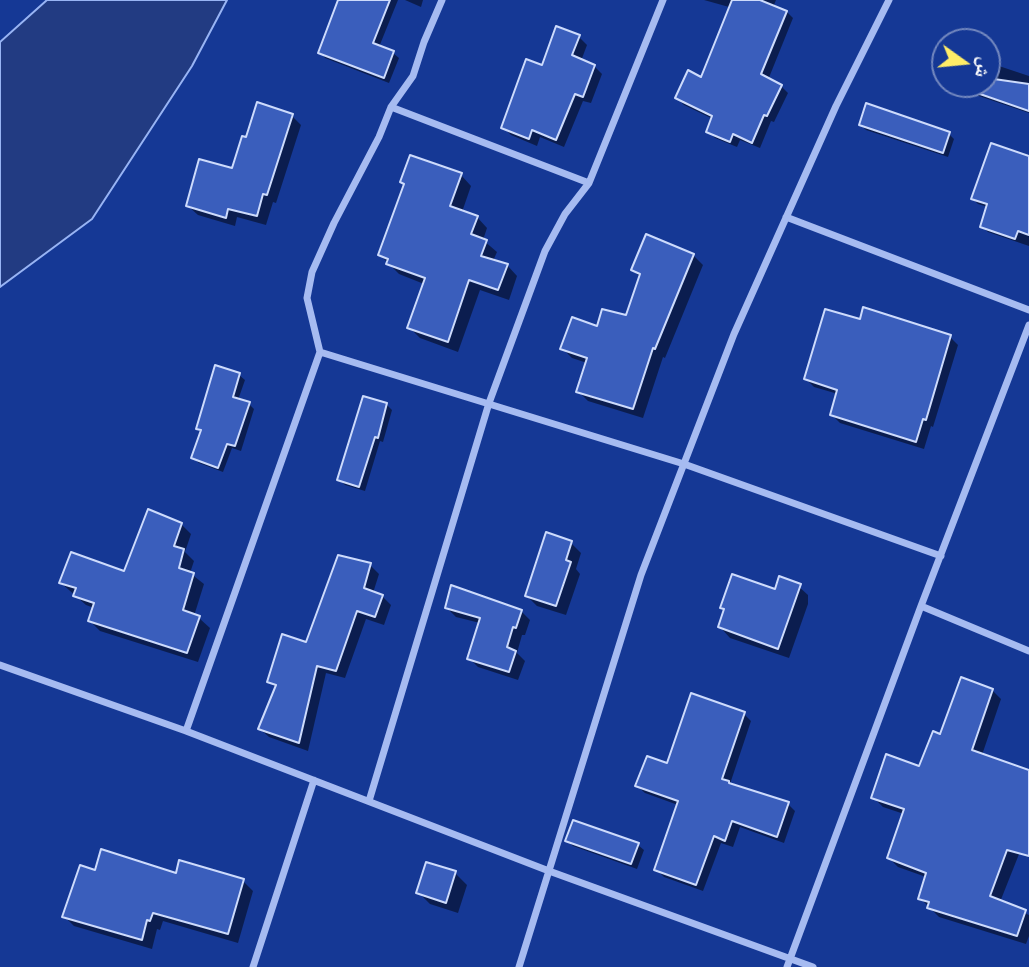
<!DOCTYPE html>
<meta charset="utf-8">
<style>
body{margin:0}
#map{position:relative;width:1029px;height:967px;overflow:hidden;background:#153895;font-family:"Golos Text","Noto Naskh Arabic",sans-serif}
canvas{display:block}
.north{position:absolute;left:931px;top:28px;width:70px;height:70px;box-sizing:border-box;background:#153895;border:2px solid #7388bf;border-radius:50%;rotate:105deg;font-size:19px;font-weight:700;line-height:28px;text-align:center;color:#fff}
.north::after{content:'';display:block;margin:auto;width:24px;height:32px;background:#ffed67;clip-path:polygon(50% 0,100% 100%,50% 72%,0 100%)}
</style>
<div id="map">
<canvas width="1029" height="967"></canvas>
<div class="north">ش</div>
</div>
<script>
const ctx = document.querySelector('canvas').getContext('2d');
ctx.lineJoin = 'round';
function fillPath(path, color) {
  ctx.fillStyle = color;
  ctx.fill(path, 'evenodd');
}
function shape(rows) {
  const path = new Path2D();
  for (const r of rows) {
    path.moveTo(r[0], r[1]);
    for (let i = 2; i < r.length; i += 2) path.lineTo(r[i], r[i + 1]);
  }
  return path;
}
function strokePath(path, color, width, dash) {
  ctx.strokeStyle = color;
  ctx.lineWidth = width;
  ctx.lineCap = dash ? 'butt' : 'round';
  ctx.setLineDash(dash || []);
  ctx.stroke(path);
}
const water = shape([
 [47,0,227,0,192,66,92,219,0,287,0,42,47,0]
]);
const shadow = shape([
 [340,0,398,0,379,47,393,53,399,58,389,83,325,58,320,52],
 [405,0,423,0,421,7],
 [704,0,776,0,774,5,786,11,793,18,768,80,781,86,788,93,774,122,771,121,760,148,740,140,737,147,715,138,708,131,713,119,684,105,677,98,702,79,729,7],
 [579,37,587,45,581,61,594,66,602,74,591,103,583,101,564,147,540,137,537,146,511,135,503,127,543,68],
 [987,62,1029,76,1029,113,970,93,956,84,987,84],
 [292,116,301,125,276,203,273,202,266,225,237,217,235,226,198,215,188,206,233,170,247,139],
 [861,125,949,134,954,139,948,157,866,130],
 [1029,169,1029,246,988,232,982,227,988,207,978,204,973,199],
 [461,175,471,186,462,212,477,217,487,228,483,240,497,252,493,261,507,265,517,276,509,300,480,290,458,352,420,338,409,327,424,284,399,274,380,255],
 [693,255,703,265,665,358,663,357,643,418,588,401,578,391,587,363,572,358,562,348,598,328,627,317,640,277,633,270],
 [861,321,950,337,958,345,933,427,931,426,924,449,840,423,832,415,838,394,814,387,806,379],
 [239,375,245,380,238,400,249,404,254,409,241,451,232,448,223,472,199,463,193,458,202,433,198,428],
 [386,404,392,410,383,442,380,441,365,491,345,485,339,479],
 [181,524,191,534,185,552,194,561,190,573,204,584,194,616,199,618,210,628,198,662,100,631,90,621,94,608,86,605,61,583,125,573],
 [571,543,581,553,576,569,580,574,566,615,537,606,527,596],
 [370,565,379,574,373,593,382,596,391,605,384,625,366,619,345,678,326,673,308,751,269,737,260,729,277,689,269,681,307,645],
 [797,585,808,595,808,604,789,658,730,638,720,627,725,611,722,607],
 [447,608,521,611,530,620,525,635,522,635,517,653,525,661,518,680,478,667,469,658,480,623,456,617],
 [992,690,1001,699,982,755,1029,773,1029,829,1000,902,1029,915,1029,936,1026,944,939,917,920,898,926,877,898,867,889,858,904,814,883,807,873,797,920,768,941,736],
 [744,714,751,721,730,784,788,804,795,811,784,843,740,827,733,847,721,843,703,891,664,877,656,869,678,805,645,793,637,786],
 [567,841,638,845,644,850,637,869,573,846],
 [96,872,243,881,253,891,238,943,163,921,160,930,157,929,152,949,74,926,64,916],
 [455,873,467,885,458,913,430,904,418,892]
]);
const building = shape([
 [338,0,390,0,373,43,394,51,384,78,318,53,338,0],
 [732,0,760,0,787,11,761,74,782,85,767,116,764,115,752,143,733,134,730,142,706,132,712,116,675,98,688,70,701,77,732,0],
 [556,26,580,35,572,55,595,65,583,97,575,94,556,140,532,130,529,139,501,128,526,59,542,65,556,26],
 [987,78,1029,84,1029,111,957,86,957,84,987,84,987,78],
 [257,102,293,114,267,195,263,194,257,216,228,209,226,218,186,206,199,159,232,168,242,136,246,137,257,102],
 [866,103,950,132,943,153,859,125,866,103],
 [991,143,1029,156,1029,235,1018,231,1015,239,980,227,987,204,971,199,991,143],
 [410,155,462,173,450,206,478,216,471,234,487,240,481,256,508,264,498,290,469,280,448,342,407,328,425,278,386,264,388,259,378,255,404,184,400,182,410,155],
 [646,234,694,254,655,349,653,348,633,409,576,392,587,358,560,349,572,317,597,326,602,309,626,315,640,274,631,270,646,234],
 [863,307,951,335,926,420,923,419,916,442,830,415,837,390,804,379,825,309,860,319,863,307],
 [215,365,240,373,233,397,250,402,235,446,227,444,218,468,191,458,201,430,196,429,215,365],
 [363,396,387,403,378,438,375,437,359,487,337,480,363,396],
 [148,509,182,523,174,546,184,549,179,568,194,573,183,610,200,616,187,653,88,621,94,603,73,596,76,588,59,583,71,552,124,571,148,509],
 [546,532,572,541,566,560,571,562,556,606,525,596,546,532],
 [338,555,371,563,364,588,383,595,375,617,357,611,336,671,317,666,299,743,258,729,276,685,267,682,282,634,306,642,338,555],
 [732,574,775,589,779,576,801,584,778,649,718,627,724,609,720,608,732,574],
 [451,585,522,610,516,628,513,627,507,647,516,651,509,672,467,659,480,618,445,608,451,585],
 [961,677,993,689,972,750,1029,770,1029,856,1007,850,990,896,1026,910,1017,936,927,908,929,902,918,899,926,873,887,858,904,809,871,798,886,754,919,766,933,731,940,734,961,677],
 [691,693,745,712,722,779,729,781,729,783,789,802,777,837,732,821,725,841,714,836,696,885,654,870,678,801,635,786,647,756,667,763,691,693],
 [573,820,639,843,631,864,565,841,573,820],
 [101,849,176,873,179,860,244,879,228,934,153,913,150,921,147,920,142,940,62,917,80,865,95,870,101,849],
 [426,862,456,871,446,903,416,893,426,862]
]);
const street = shape([
 [391,107,589,183],
 [786,217,1029,310],
 [320,352,684,464,941,556],
 [921,606,1029,651],
 [0,665,186,731,549,871,813,967],
 [186,731,320,352,307,298,312,272,334,223,379,137,391,107,413,76,424,42,442,0],
 [369,801,489,403,545,251,565,214,589,183,663,0],
 [253,967,314,780],
 [519,967,641,575,734,334,836,106,889,0],
 [787,967,921,606,1029,325]
]);
fillPath(water, '#223b82');
strokePath(water, '#98b4f4', 2);
fillPath(shadow, '#0007');
fillPath(building, '#3a5ebc');
strokePath(building, '#cddbfc', 2);
strokePath(street, '#a6bbf1', 7);
</script>
